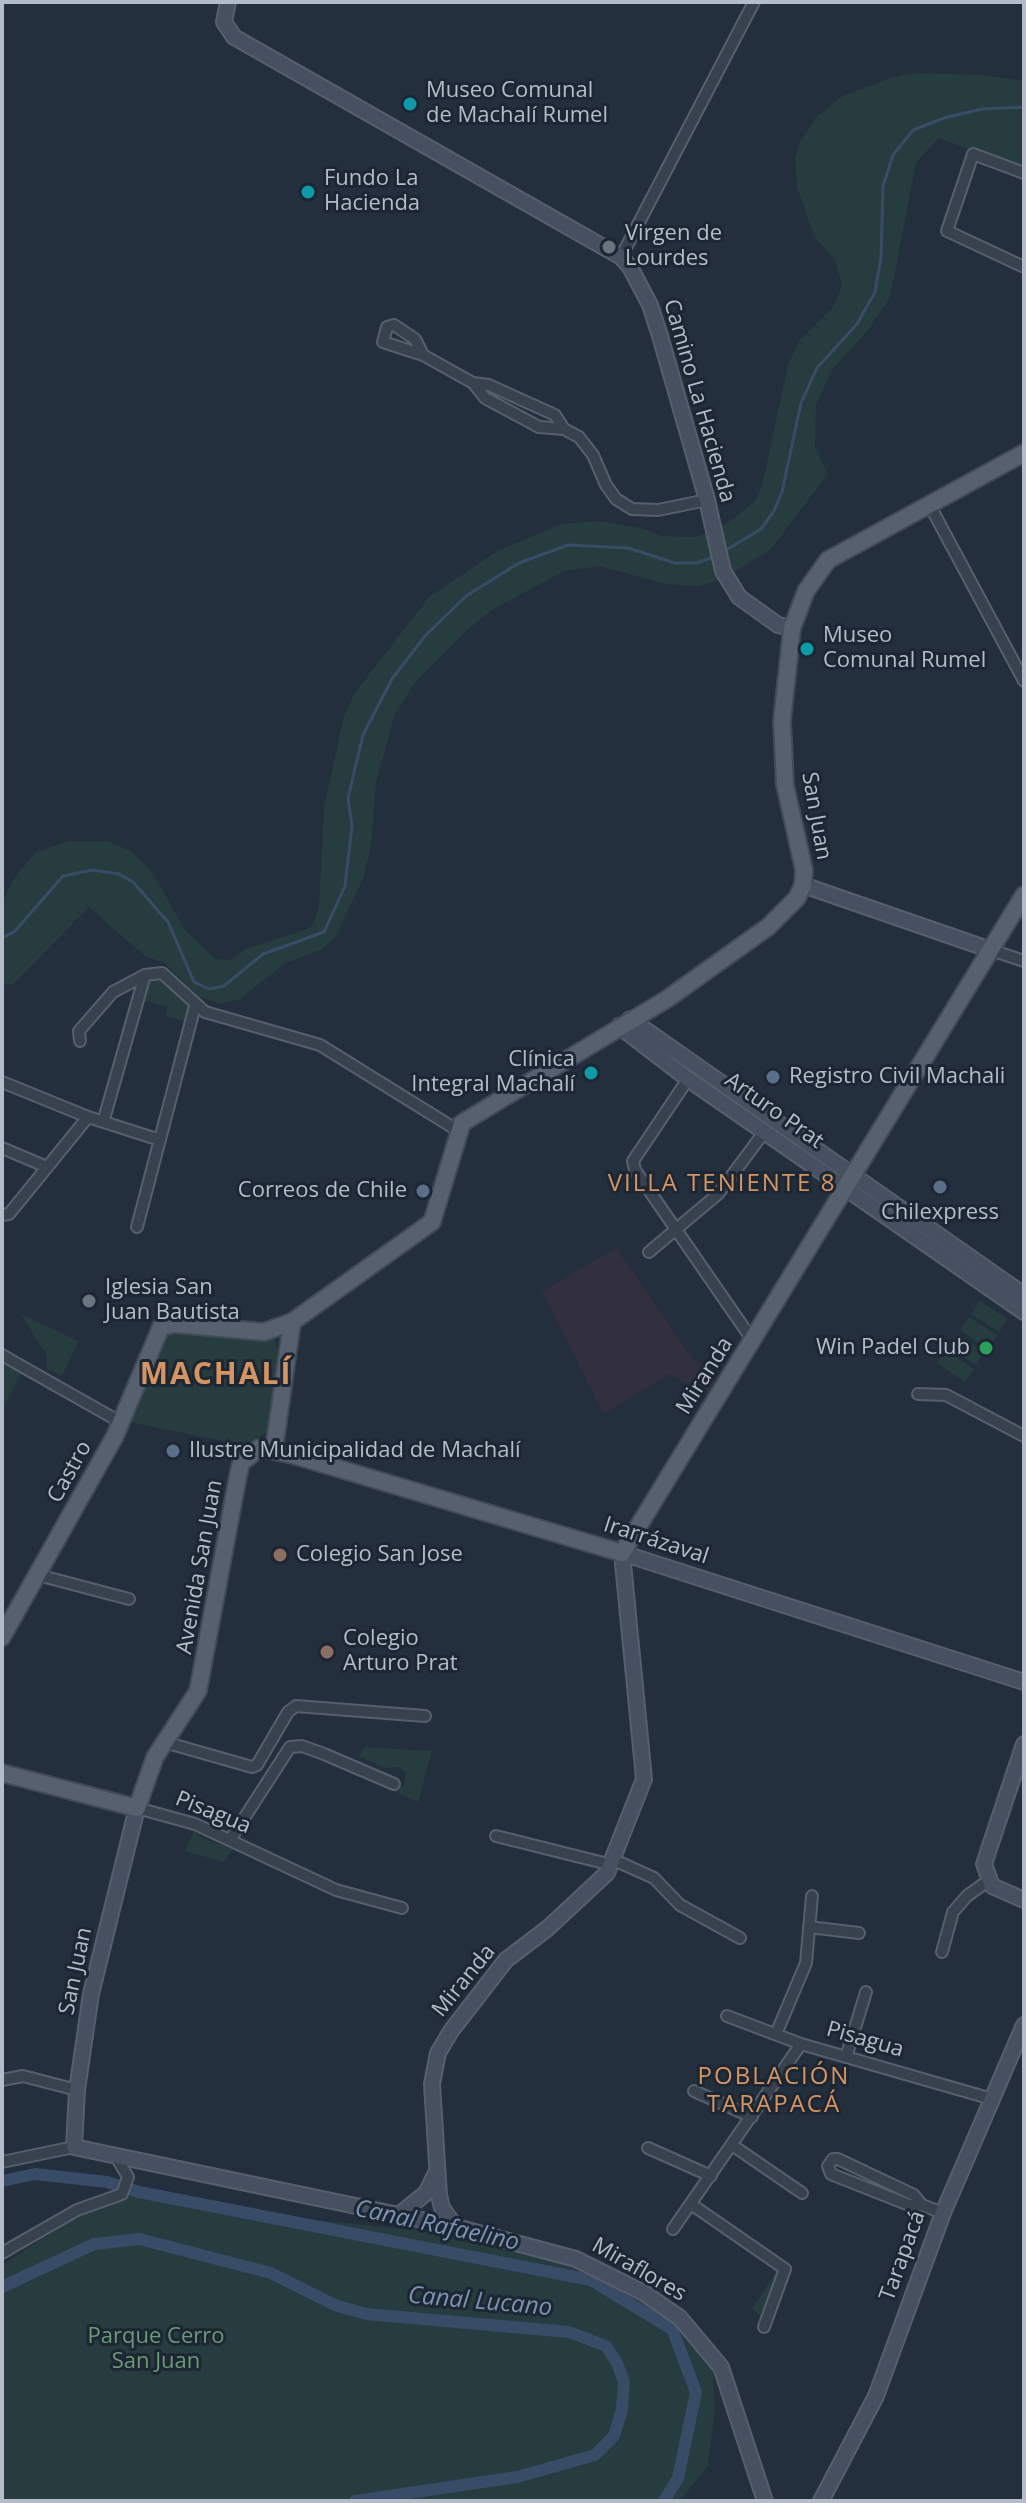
<!DOCTYPE html>
<meta charset="utf-8">
<style>
body{margin:0}
#map{position:relative;width:1026px;height:2503px;overflow:hidden;background:#242f3e;font-family:"Open Sans",sans-serif}
canvas{display:block}
.frame{position:absolute;inset:0;border:4px solid #b4bcc9;pointer-events:none}
</style>
<div id="map">
<canvas width="1026" height="2503"></canvas>
<div class="frame"></div>
</div>
<script>
const ctx = document.querySelector('canvas').getContext('2d');
ctx.lineJoin = 'round';
function fillPath(path, color) {
  ctx.fillStyle = color;
  ctx.fill(path, 'evenodd');
}
function shape(rows) {
  const path = new Path2D();
  for (const r of rows) {
    path.moveTo(r[0], r[1]);
    for (let i = 2; i < r.length; i += 2) path.lineTo(r[i], r[i + 1]);
  }
  return path;
}
function strokePath(path, color, width, dash) {
  ctx.strokeStyle = color;
  ctx.lineWidth = width;
  ctx.lineCap = dash ? 'butt' : 'round';
  ctx.setLineDash(dash || []);
  ctx.stroke(path);
}
function label(font, color, halo, rows, align = 'center') {
  ctx.font = font + ' "Open Sans",sans-serif';
  ctx.lineWidth = 6;
  ctx.setLineDash([]);
  ctx.textBaseline = 'middle';
  ctx.strokeStyle = halo;
  ctx.fillStyle = color;
  for (const [text, x, y, turn = 0] of rows) {
    ctx.save();
    ctx.translate(x, y);
    ctx.rotate((+turn || 0) * Math.PI / 180);
    ctx.textAlign = isNaN(turn) ? turn : align;
    if (halo) ctx.strokeText(text, 0, 0);
    ctx.fillText(text, 0, 0);
    ctx.restore();
  }
}
const medical = shape([
 [616,1248,693,1360,718,1376,708,1395,669,1374,604,1414,542,1292]
]);
const green = shape([
 [918,73,983,75,1024,81,1024,168,938,138,916,163,890,297,868,330,831,371,816,406,815,446,828,474,770,550,721,580,698,586,665,584,600,566,564,571,492,610,465,632,416,681,394,716,376,783,371,845,363,879,335,938,322,949,284,964,240,999,221,1004,198,996,164,963,145,956,89,907,13,984,2,985,2,903,13,880,35,853,68,841,108,841,132,852,150,869,185,930,215,959,230,960,246,949,307,929,314,924,319,905,324,808,344,716,354,694,429,597,499,550,562,524,599,521,641,528,661,536,696,537,726,524,754,502,762,486,788,365,800,340,835,305,842,285,835,260,814,236,797,187,795,157,800,142,816,117,843,96,893,77],
 [158,978,188,1006,187,1022,166,1016,168,1007,143,1000,149,981],
 [980,1301,1008,1319,999,1332,971,1314],
 [21,1314,78,1341,62,1376,47,1369,47,1356],
 [969,1317,997,1335,988,1349,960,1330],
 [168,1329,272,1338,276,1342,278,1354,270,1431,243,1445,130,1422],
 [957,1334,985,1352,976,1365,948,1347],
 [946,1350,974,1369,965,1382,937,1363],
 [2,1363,21,1373,2,1411],
 [365,1747,432,1751,418,1802,392,1790,404,1786,406,1773,400,1767,384,1768,359,1756],
 [194,1831,203,1838,233,1849,224,1862,185,1851],
 [139,2192,239,2212,443,2233,574,2268,639,2297,677,2324,713,2370,715,2409,708,2466,680,2501,2,2501,2,2265,62,2226,97,2207],
 [777,2270,781,2273,763,2318,752,2309]
]);
const stream = shape([
 [723,552,761,529,774,511,782,492,801,403,817,368,857,324,875,292,881,257,883,186,893,155,913,130,944,118,982,109,1024,107],
 [2,938,15,931,63,876,93,870,119,874,133,882,168,922,194,982,209,989,224,986,263,954,324,932,345,886,352,826,348,798,363,735,392,679,425,636,466,596,519,563,568,545,628,548,675,563,697,563,716,556]
]);
const canal = shape([
 [2,2181,35,2174,107,2182,139,2192,591,2280,672,2329,696,2392,678,2478,664,2501],
 [2,2287,94,2244,139,2239,271,2273,335,2305,366,2314,569,2332,606,2346,617,2363,624,2382,622,2409,614,2436,595,2455,517,2477,355,2501]
]);
const street = shape([
 [1024,173,973,154,947,231,1024,267],
 [621,257,754,2],
 [394,325,415,339,423,355,383,342,387,327,394,325],
 [423,355,473,383,485,398,539,427,564,429,579,437,593,455,606,485,616,499,632,509,658,510,707,500],
 [473,383,489,385,555,415,564,429],
 [929,504,1024,681],
 [991,950,1024,961],
 [80,1041,79,1031,113,992,145,975,162,973,205,1012,320,1045,457,1130],
 [688,1079,633,1161,635,1170,753,1341],
 [2,1082,88,1117,160,1140],
 [104,1119,145,975],
 [2,1148,47,1167],
 [2,1215,9,1214,88,1117],
 [137,1227,195,1006],
 [649,1252,718,1194,765,1131],
 [2,1355,122,1423],
 [918,1394,946,1395,1024,1436],
 [38,1575,129,1599],
 [164,1742,252,1767,257,1765,288,1712,296,1706,425,1716],
 [137,1808,195,1824,336,1890,402,1908],
 [496,1836,612,1865],
 [230,1840,290,1747,302,1746,324,1754,394,1784],
 [614,1860,654,1878,680,1905,740,1938],
 [809,1927,859,1933],
 [942,1952,953,1912,967,1896,989,1880],
 [727,2016,801,2044,992,2099],
 [776,2034,806,1963,812,1896],
 [846,2057,866,1992],
 [2,2080,23,2076,77,2090],
 [694,2091,752,2117],
 [732,2145,802,2193],
 [648,2148,711,2176],
 [2,2162,74,2147],
 [691,2204,785,2269,764,2327],
 [922,2205,914,2195,838,2159,833,2159,828,2166,831,2174,909,2205,922,2205,943,2213],
 [673,2229,801,2044],
 [2,2253,77,2210,122,2194,128,2177,115,2155]
]);
const secondary = shape([
 [228,2,224,22,234,37,621,257,630,267,650,305,660,336,707,500,723,571,739,597,778,625,792,628],
 [803,885,991,950],
 [630,1019,1024,1295],
 [619,1026,688,1079,1024,1312],
 [1024,1744,984,1864,992,1886,1024,1900],
 [137,1808,91,1994,77,2090,74,2147,456,2227,576,2259,644,2293,680,2318,721,2367,765,2501],
 [399,2215,426,2193,437,2171],
 [456,2227,442,2208,439,2195,432,2084,438,2053,451,2031,506,1960,548,1928,607,1873,644,1779,622,1553,1024,1682],
 [821,2501,876,2396,943,2213,1024,2025]
]);
const primary = shape([
 [274,1449,292,1322],
 [2,1637,115,1436,161,1327,174,1324,264,1332,292,1322,432,1222,462,1123,667,999,768,927,797,898,803,885,804,870,785,785,782,721,792,628,806,591,828,560,1024,453],
 [2,1773,137,1808,155,1757,198,1691,238,1476,241,1463,259,1448,293,1455,622,1553,1024,895]
]);
const markers = [
 [410,104,8,"#0f9aa8"],
 [308,192,8,"#0f9aa8"],
 [609,247,8,"#6b7280"],
 [807,649,8,"#0f9aa8"],
 [591,1073,8,"#0f9aa8"],
 [773,1077,8,"#5c6f8a"],
 [940,1187,8,"#5c6f8a"],
 [423,1191,8,"#5c6f8a"],
 [89,1301,8,"#6b7280"],
 [986,1348,8,"#2e9e5b"],
 [173,1451,8,"#5c6f8a"],
 [280,1555,8,"#8d6e63"],
 [327,1652,8,"#8d6e63"]
];
const poiNames = [
 ["Museo Comunal",426,91],
 ["de Machalí Rumel",426,116],
 ["Fundo La",324,179],
 ["Hacienda",324,204],
 ["Virgen de",625,234],
 ["Lourdes",625,259],
 ["Museo",823,636],
 ["Comunal Rumel",823,661],
 ["Clínica",575,1060,"right"],
 ["Integral Machalí",575,1085,"right"],
 ["Registro Civil Machali",789,1077],
 ["Correos de Chile",407,1191,"right"],
 ["Chilexpress",940,1213,"center"],
 ["Iglesia San",105,1288],
 ["Juan Bautista",105,1313],
 ["Win Padel Club",970,1348,"right"],
 ["Ilustre Municipalidad de Machalí",189,1451],
 ["Colegio San Jose",296,1555],
 ["Colegio",343,1639],
 ["Arturo Prat",343,1664]
];
const streetNames = [
 ["Camino La Hacienda",699,401,74],
 ["San Juan",816,816,80],
 ["Arturo Prat",774,1111,35],
 ["Miranda",705,1376,-58],
 ["Castro",70,1472,-61],
 ["Irarrázaval",656,1541,18],
 ["Avenida San Juan",200,1567,-80],
 ["Pisagua",213,1813,22],
 ["San Juan",76,1971,-78],
 ["Miranda",464,1981,-51],
 ["Pisagua",865,2040,16],
 ["Tarapacá",903,2256,-70],
 ["Miraflores",639,2270,30]
];
const parkNames = [
 ["Parque Cerro",156,2337],
 ["San Juan",156,2362]
];
const neighbourhoodNames = [
 ["VILLA TENIENTE 8",722,1184],
 ["POBLACIÓN",774,2077],
 ["TARAPACÁ",774,2105]
];
const waterNames = [
 ["Canal Rafaelino",437,2226,12],
 ["Canal Lucano",480,2302,5]
];
const districtNames = [
 ["MACHALÍ",216,1375]
];
fillPath(medical, '#32303f');
fillPath(green, '#263c3f');
strokePath(stream, '#394c67', 3);
strokePath(canal, '#394c67', 12);
strokePath(street, '#565f6c', 14);
strokePath(secondary, '#565f6c', 18);
strokePath(primary, '#414a57', 20);
strokePath(street, '#38414e', 10);
strokePath(secondary, '#465061', 14);
strokePath(primary, '#56606e', 16);
for (const [x, y, r, color] of markers) {
  const dot = new Path2D();
  dot.arc(x, y, r, 0, 2 * Math.PI);
  ctx.fillStyle = color;
  ctx.fill(dot);
  strokePath(dot, '#1d2633', 3);
}
label('22px', '#b4bcc9', '#1d2633', poiNames, 'left');
label('22px', '#b4bcc9', '#1d2633', streetNames);
label('22px', '#6b9a76', '#1d2633', parkNames);
ctx.letterSpacing = '2px';
label('24px', '#d59563', '#1d2633', neighbourhoodNames);
ctx.letterSpacing = '0px';
label('italic 24px', '#7c92b1', '#1d2633', waterNames);
ctx.letterSpacing = '2px';
label('bold 30px', '#d59563', '#1d2633', districtNames);
ctx.letterSpacing = '0px';
</script>
